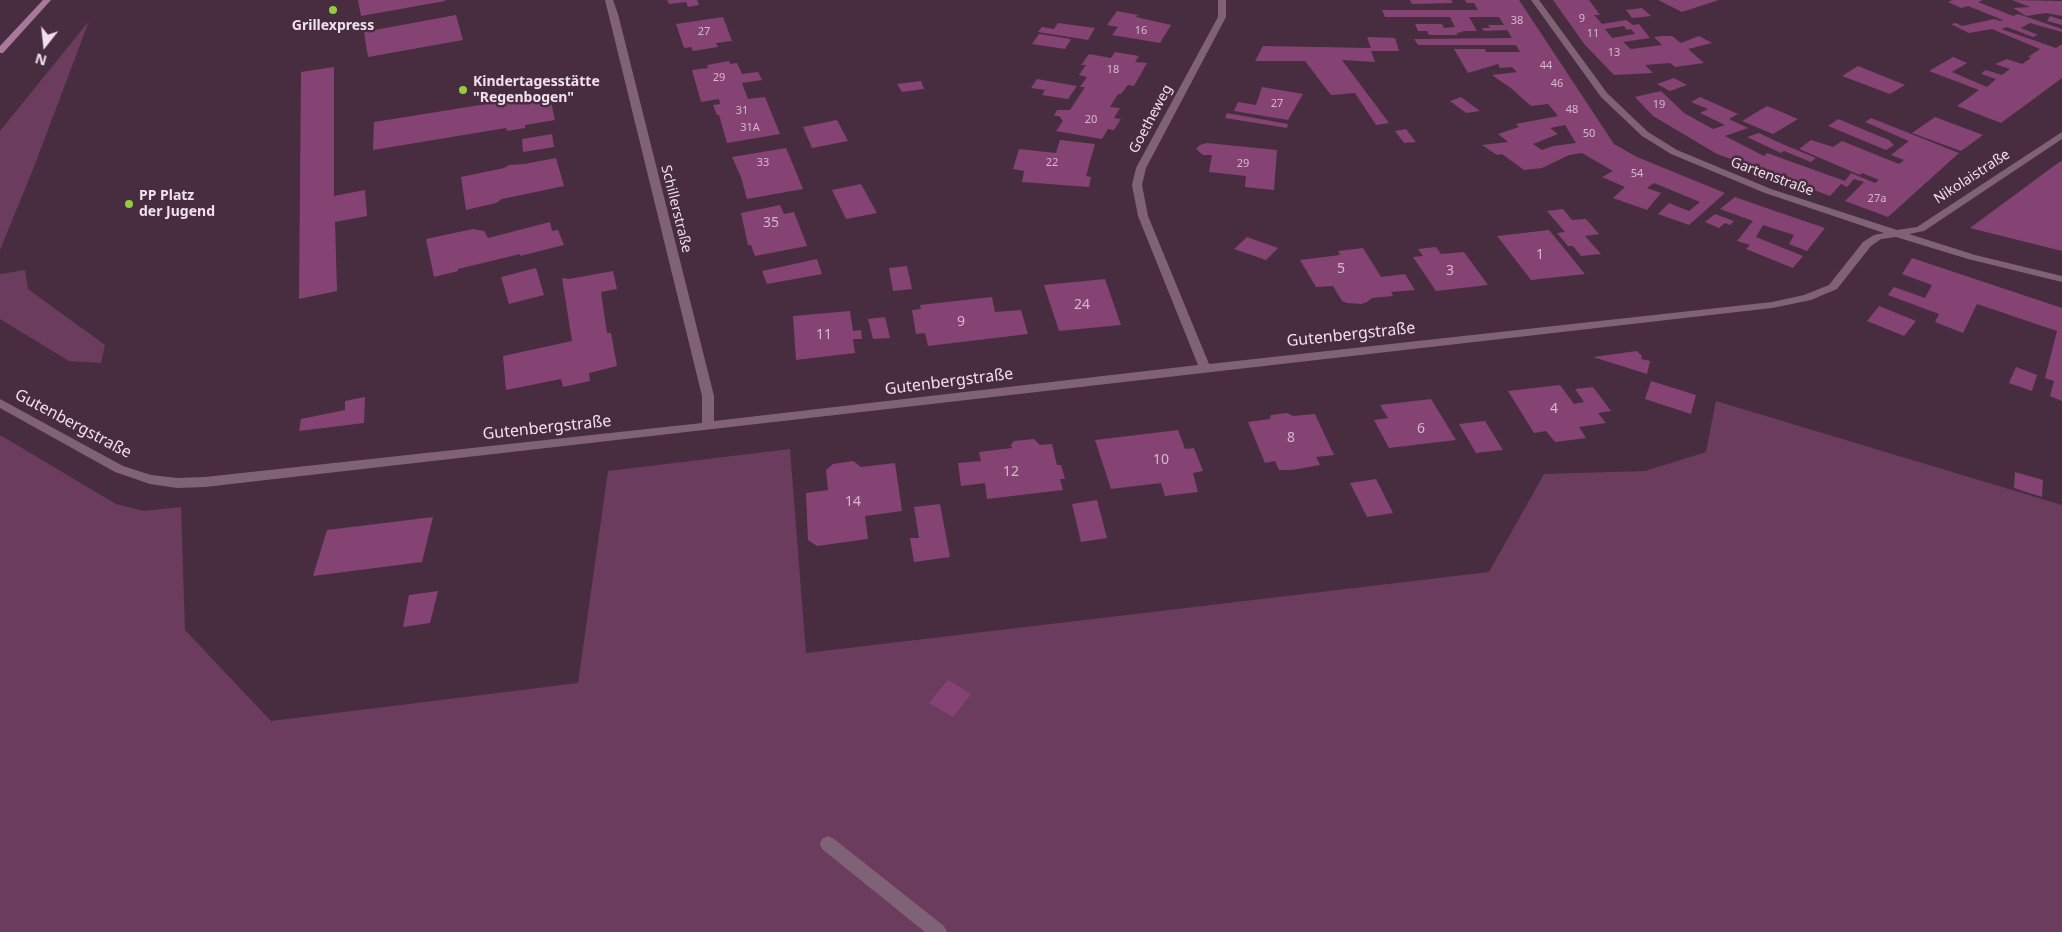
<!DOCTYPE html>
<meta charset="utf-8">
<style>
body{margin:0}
#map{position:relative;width:2062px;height:932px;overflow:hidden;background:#472d3f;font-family:"Noto Sans",sans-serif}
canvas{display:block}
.north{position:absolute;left:20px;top:20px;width:50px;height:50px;-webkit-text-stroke:4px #472d3f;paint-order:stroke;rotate:196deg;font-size:14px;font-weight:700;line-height:20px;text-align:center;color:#f1dfeb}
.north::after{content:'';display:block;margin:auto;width:18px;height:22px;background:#f1dfeb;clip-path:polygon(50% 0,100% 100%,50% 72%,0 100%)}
</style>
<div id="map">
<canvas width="2062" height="932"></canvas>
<div class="north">N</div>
</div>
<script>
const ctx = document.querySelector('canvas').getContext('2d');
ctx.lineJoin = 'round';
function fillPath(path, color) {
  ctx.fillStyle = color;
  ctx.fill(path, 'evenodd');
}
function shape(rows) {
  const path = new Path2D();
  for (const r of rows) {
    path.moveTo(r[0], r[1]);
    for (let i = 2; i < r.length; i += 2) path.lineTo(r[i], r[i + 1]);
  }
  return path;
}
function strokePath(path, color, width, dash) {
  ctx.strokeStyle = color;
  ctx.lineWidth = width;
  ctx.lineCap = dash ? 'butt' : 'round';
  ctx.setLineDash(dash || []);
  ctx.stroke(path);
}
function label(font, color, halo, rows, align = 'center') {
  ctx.font = font + ' "Noto Sans",sans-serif';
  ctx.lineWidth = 5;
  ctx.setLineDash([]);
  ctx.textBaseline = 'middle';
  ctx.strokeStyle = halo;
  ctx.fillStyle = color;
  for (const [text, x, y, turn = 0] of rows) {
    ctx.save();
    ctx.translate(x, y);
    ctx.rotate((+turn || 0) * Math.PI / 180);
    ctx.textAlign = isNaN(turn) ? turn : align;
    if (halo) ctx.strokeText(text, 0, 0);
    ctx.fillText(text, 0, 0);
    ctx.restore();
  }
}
const green = shape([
 [89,21,34,167,0,250,0,131],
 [25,270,28,289,105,345,101,363,69,361,0,319,0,274],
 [1716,401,2062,505,2062,932,0,932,0,435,116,504,143,511,181,507,185,630,271,721,578,683,608,471,790,449,806,653,1489,572,1544,474,1645,471,1706,452]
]);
const building = shape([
 [358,0,445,0,445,1,361,16],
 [667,0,697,0,699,5,688,7,686,2,669,4],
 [1410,0,1451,0,1453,3,1412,4],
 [1465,0,1519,0,1614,144,1637,157,1725,193,1689,225,1658,214,1669,203,1689,211,1700,202,1654,183,1647,188,1661,193,1647,210,1613,198,1625,187,1602,177,1613,171,1582,153,1569,155,1542,168,1524,170,1502,154,1497,155,1482,145,1508,142,1498,134,1519,127,1516,124,1558,116,1548,104,1531,106,1512,89,1492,75,1517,72,1512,67,1500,68,1498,64,1468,73,1454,49,1485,49,1486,52,1520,52,1516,45,1418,45,1414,39,1512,38,1507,30,1484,31,1482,28,1490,28,1488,25,1504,25,1499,17,1469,17,1477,31,1462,31,1463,32,1456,33,1458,35,1429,35,1427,31,1418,31,1415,24,1442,24,1444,28,1455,27,1450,17,1385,17,1382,10,1478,10,1474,3,1467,3],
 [1565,125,1576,143,1553,146,1542,150,1533,144,1558,134,1550,128],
 [1553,0,1589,0,1600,15,1594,15,1602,24,1626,20,1633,25,1639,24,1650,38,1623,42,1631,49,1662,45,1654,37,1662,36,1672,36,1681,43,1699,36,1712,43,1688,49,1704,63,1675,67,1670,63,1645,65,1653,73,1614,75,1585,45],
 [1624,26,1627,30,1631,29,1635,34,1612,38,1605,29],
 [1658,0,1719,0,1682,12],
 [1953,0,1983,0,1978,2,2013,16,2018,14,2062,29,2062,32,2030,23,2021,28,2038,35,2033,37,2007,27,2001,29,2056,48,2062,44,2062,78,2001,123,1957,106,1979,90,1929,71,1953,57,1967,63,1952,72,1987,87,1996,79,1981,74,1983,72,1986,70,2002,75,2010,69,1995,64,2007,59,2022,64,2031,58,2028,57,2040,49,1992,29,1969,33,1951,24,1956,23,1962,26,1994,19,2000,21,2003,20,1968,6,1961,8,1948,2],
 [2012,0,2062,1,2062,16,2046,13,2026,16,2013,8,2030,7],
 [1642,8,1651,16,1632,18,1626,10],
 [1117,11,1138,15,1136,17,1171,25,1160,43,1112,35,1118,27,1107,25],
 [456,15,463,40,368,57,364,32],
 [2050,16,2062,20,2062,25,2047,21],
 [723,17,732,41,716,43,718,47,693,51,691,47,684,48,676,24],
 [1058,23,1095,28,1088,40,1038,32,1042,27,1054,29],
 [1039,34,1071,39,1065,49,1032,44],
 [1367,37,1395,38,1399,51,1371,51,1375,62,1342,60,1389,123,1376,125,1355,93,1331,95,1305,61,1255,61,1263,46,1371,48],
 [1115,52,1139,56,1135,62,1147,63,1134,86,1128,85,1121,94,1118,94,1110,107,1120,108,1114,118,1121,119,1114,130,1108,129,1102,139,1056,131,1063,121,1059,116,1054,116,1057,110,1070,110,1085,87,1080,87,1087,77,1079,75,1086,65,1081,65,1089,54,1111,58],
 [729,61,730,64,737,63,742,74,758,72,762,80,742,83,748,99,765,97,780,134,727,143,719,115,717,115,713,105,720,104,719,99,701,102,692,70,708,68,707,65],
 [1858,66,1905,85,1890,94,1842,76],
 [334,67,334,196,365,190,367,216,335,222,337,291,299,299,301,72],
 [1674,78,1687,85,1670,91,1657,84],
 [1037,79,1077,86,1068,99,1042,95,1045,90,1031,88],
 [921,81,924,89,902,92,897,84],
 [1262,87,1303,94,1288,120,1234,111,1238,102,1256,105],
 [1661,91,1684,113,1713,129,1725,125,1700,113,1708,109,1691,102,1700,97,1738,114,1729,119,1748,128,1725,136,1764,156,1767,153,1845,181,1851,173,1875,183,1879,180,1862,173,1860,175,1799,149,1811,140,1833,147,1842,141,1899,164,1904,160,1891,155,1909,141,1865,122,1871,118,1959,153,1888,217,1845,201,1864,182,1854,179,1847,187,1841,184,1830,196,1717,154,1653,116,1635,97],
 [549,94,555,120,525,125,525,128,507,131,506,128,373,150,374,122,499,102,499,99],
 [1461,97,1480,111,1466,113,1450,101],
 [1767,106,1798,119,1773,134,1742,121],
 [1227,113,1288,124,1287,128,1225,118],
 [1935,117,1983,135,1961,151,1912,133],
 [1838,119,1889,140,1894,145,1886,150,1828,126],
 [837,120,848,141,812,148,803,127],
 [1406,129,1416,142,1404,143,1395,131],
 [1759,133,1780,143,1816,158,1811,162,1784,151,1781,153,1747,137],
 [552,134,554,147,523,152,522,139],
 [1060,140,1095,144,1086,176,1091,177,1089,187,1022,182,1024,171,1013,169,1019,149,1056,153],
 [1207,143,1277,150,1274,190,1245,187,1246,176,1209,172,1212,155,1203,155,1196,149,1200,145],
 [786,148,803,189,747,199,741,177,732,157],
 [556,158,564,186,502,199,496,203,466,210,461,177,504,168,509,165,524,164],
 [2062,161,2062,251,1970,228,2058,163],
 [861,184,877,213,846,219,832,190],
 [1735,197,1772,210,1825,228,1807,251,1789,244,1794,235,1763,225,1756,237,1803,256,1793,268,1746,249,1750,245,1737,241,1753,221,1720,209],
 [780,205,784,214,794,212,807,246,755,256,751,245,748,245,741,213],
 [1563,209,1572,220,1586,219,1599,234,1585,236,1601,254,1581,256,1573,246,1568,246,1557,233,1565,232,1547,211],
 [1715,214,1734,221,1730,225,1725,223,1719,228,1705,222],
 [550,222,552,231,558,230,564,245,520,256,520,254,458,269,458,271,434,277,426,239,473,229,484,231,488,238],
 [1549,230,1585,274,1531,280,1497,236],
 [1247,237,1278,248,1266,260,1234,249],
 [1436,247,1441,254,1464,252,1488,285,1436,291,1413,257,1423,256,1418,249],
 [1363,248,1381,277,1405,274,1415,290,1391,292,1393,296,1372,298,1367,302,1361,304,1347,303,1342,301,1333,286,1316,287,1300,260,1340,255,1338,251],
 [1912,258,2062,308,2062,401,2050,396,2054,381,2045,378,2057,331,1977,304,1963,333,1935,322,1939,314,1888,295,1894,287,1925,298,1932,285,1902,274],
 [817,259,822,274,767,284,762,271],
 [907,266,912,289,893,291,889,268],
 [536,268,544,295,509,304,501,277],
 [613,271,617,289,601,292,607,333,611,333,617,366,589,373,590,381,563,387,561,379,506,390,503,356,572,341,562,278,569,279],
 [1105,279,1121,325,1059,331,1044,285],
 [992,297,995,312,1021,310,1028,334,928,346,925,333,916,334,912,310,921,309,920,305],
 [1879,306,1916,321,1904,336,1867,321],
 [850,311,853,331,861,330,862,339,853,339,855,353,796,360,793,316],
 [885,317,890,338,873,339,868,319],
 [1637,351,1642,356,1641,359,1650,361,1647,374,1593,357],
 [2016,367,2037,375,2032,391,2009,383],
 [1651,381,1696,395,1691,414,1645,399],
 [1560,385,1574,404,1584,402,1575,389,1593,387,1611,411,1598,413,1606,423,1579,427,1586,438,1555,442,1546,431,1534,433,1508,391],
 [365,397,364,423,299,431,301,419,345,410,345,401],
 [1431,399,1456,440,1389,448,1374,420,1388,418,1380,405],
 [1287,413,1293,416,1315,414,1334,455,1316,457,1320,465,1292,470,1279,470,1275,461,1265,463,1248,422,1270,419,1271,415],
 [1485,421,1503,450,1476,453,1459,424],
 [1178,430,1185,449,1194,448,1203,471,1193,473,1198,492,1165,496,1161,483,1111,489,1095,440],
 [1034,439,1040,445,1052,444,1057,465,1061,465,1065,479,1060,479,1063,490,987,499,985,483,961,486,958,463,981,461,979,452,1012,448,1011,445,1014,441],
 [853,461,861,467,895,463,902,511,865,516,868,539,817,546,808,540,806,493,828,490,826,470,833,464],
 [2015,472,2043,480,2042,497,2014,488],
 [1376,479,1393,513,1367,517,1350,483],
 [1097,500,1107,538,1081,542,1072,504],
 [940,504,950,557,914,562,910,538,919,538,914,507],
 [433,517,422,562,313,576,327,530],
 [438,591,430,623,403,627,409,595],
 [948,680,971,694,953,717,929,703]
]);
const service = shape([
 [828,836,834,839,944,926,947,932,925,932,822,849,820,844,822,839,828,836]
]);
const minor = shape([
 [605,0,613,0,618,14,714,396,714,421,1198,365,1138,216,1132,185,1136,168,1218,17,1218,0,1226,0,1226,17,1146,168,1142,185,1148,216,1209,364,1772,302,1804,295,1829,285,1863,242,1874,235,1884,233,1765,193,1671,154,1642,136,1601,97,1531,0,1539,0,1607,93,1648,132,1677,150,1771,189,1897,230,1917,227,2062,132,2062,139,1924,231,1909,234,1975,255,2062,276,2062,282,1968,259,1896,237,1881,239,1871,246,1837,289,1811,300,1772,308,205,487,177,488,150,484,115,472,0,408,0,399,123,466,151,475,177,478,205,477,702,423,702,396,605,0]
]);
const secondary = shape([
 [43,0,51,0,3,53,0,53,0,46,43,0]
]);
const markers = [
 [333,10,5,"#94cc3c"],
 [463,90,5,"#94cc3c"],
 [129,204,5,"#94cc3c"]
];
const farNumbernames = [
 ["9",1582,19],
 ["38",1517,21],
 ["16",1141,31],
 ["27",704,32],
 ["11",1593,34],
 ["13",1614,53],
 ["44",1546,66],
 ["18",1113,70],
 ["29",719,78],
 ["46",1557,84],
 ["27",1277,104],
 ["19",1659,105],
 ["48",1572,110],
 ["31",742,111],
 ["20",1091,120],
 ["31A",750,128],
 ["50",1589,134],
 ["33",763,163],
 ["22",1052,163],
 ["29",1243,164],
 ["54",1637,174],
 ["27a",1877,199]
];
const farPoinames = [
 ["Grillexpress",333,26,"center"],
 ["Kindertagesstätte",473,82],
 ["\"Regenbogen\"",473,98],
 ["PP Platz",139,196],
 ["der Jugend",139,212]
];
const farStreetnames = [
 ["Goetheweg",1151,119,-62],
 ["Gartenstraße",1772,177,20],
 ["Nikolaistraße",1972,177,-33],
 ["Schillerstraße",676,209,76]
];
const numberNames = [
 ["35",771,223],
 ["1",1540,255],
 ["5",1341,269],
 ["3",1450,271],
 ["24",1082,305],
 ["9",961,322],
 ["11",824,335],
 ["4",1554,409],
 ["6",1421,429],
 ["8",1291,438],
 ["10",1161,460],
 ["12",1011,472],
 ["14",853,502]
];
const streetNames = [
 ["Gutenbergstraße",1351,335,-6],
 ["Gutenbergstraße",949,382,-7],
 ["Gutenbergstraße",73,424,28],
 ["Gutenbergstraße",547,428,-6]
];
fillPath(green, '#6b3c5d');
fillPath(building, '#854373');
fillPath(service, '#806276');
fillPath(minor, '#806276');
fillPath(secondary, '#a8799a');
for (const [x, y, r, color] of markers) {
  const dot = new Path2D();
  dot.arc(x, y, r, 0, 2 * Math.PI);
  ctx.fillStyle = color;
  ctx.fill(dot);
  strokePath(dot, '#472d3f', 2);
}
label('11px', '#d6b8cd', null, farNumbernames);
label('bold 14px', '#f1dfeb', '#472d3f', farPoinames, 'left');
label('14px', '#f1dfeb', '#472d3f', farStreetnames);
label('14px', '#d6b8cd', null, numberNames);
label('16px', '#f1dfeb', '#472d3f', streetNames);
</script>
